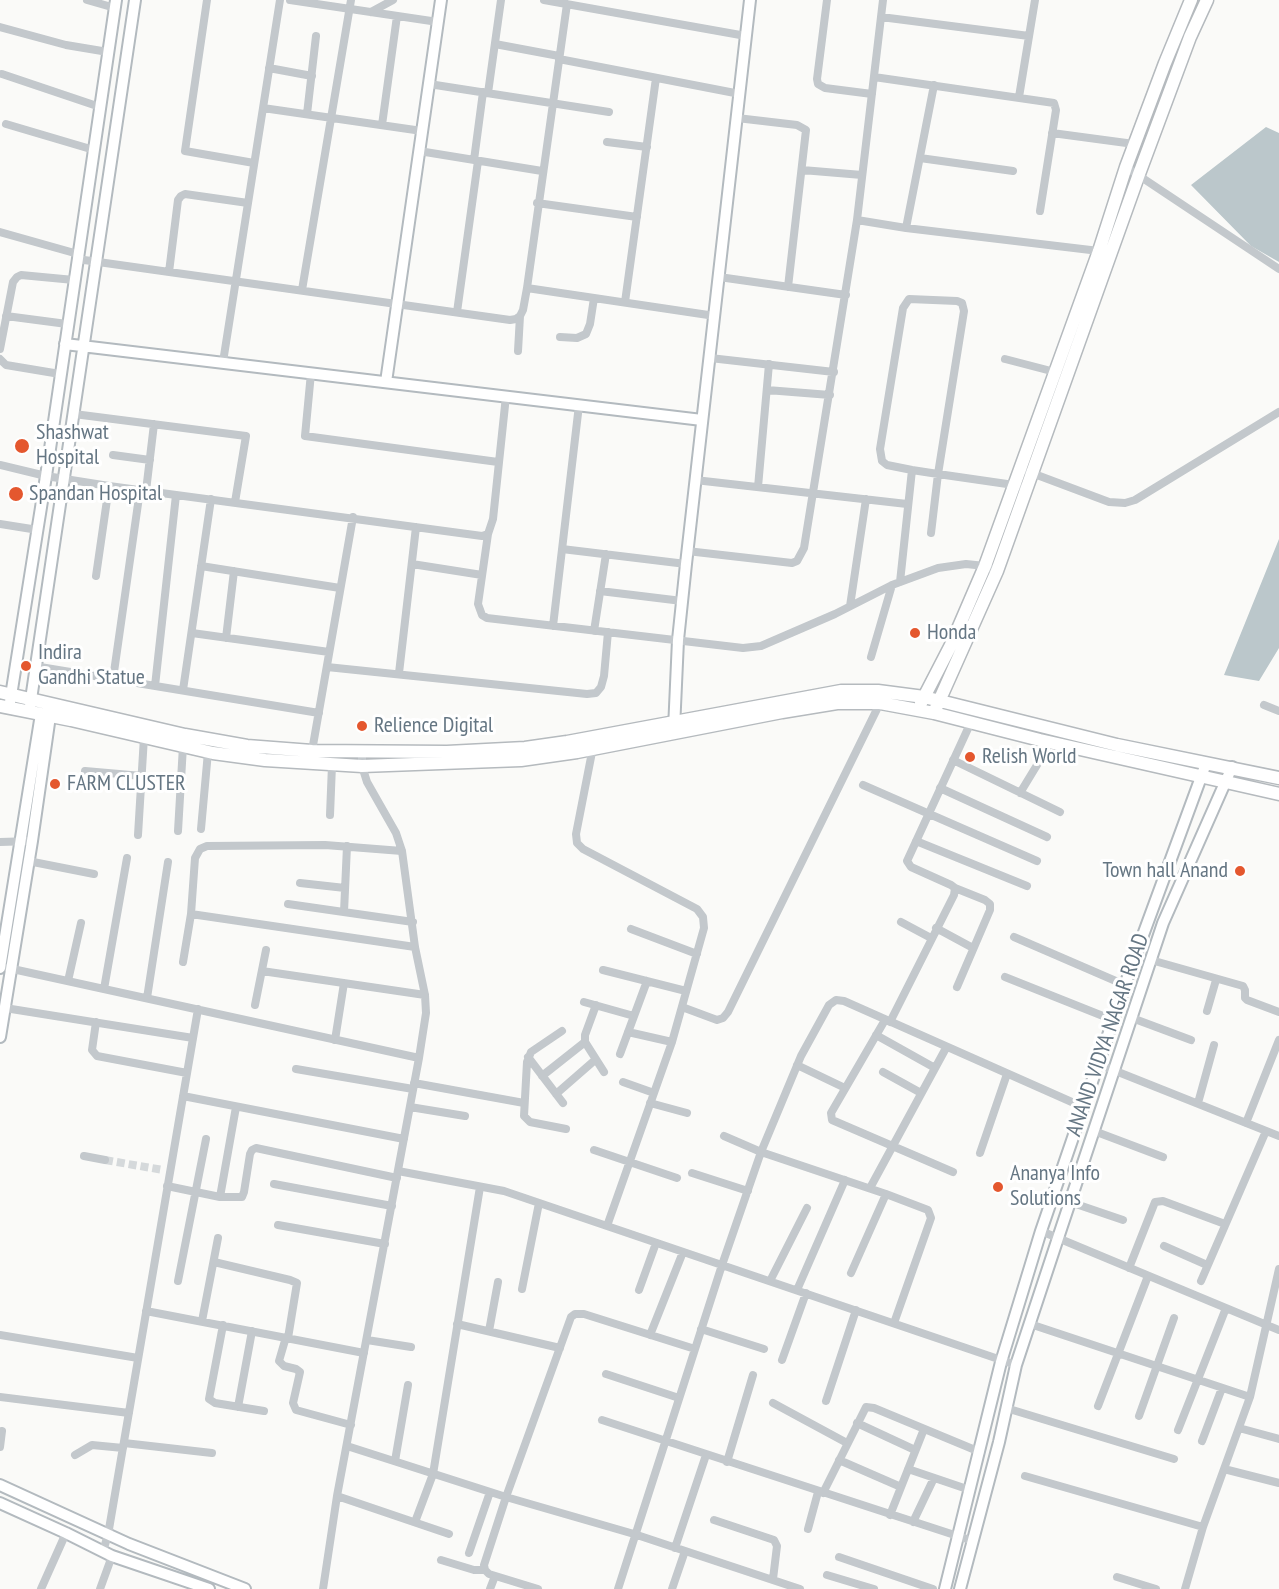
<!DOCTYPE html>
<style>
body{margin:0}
canvas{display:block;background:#fafaf8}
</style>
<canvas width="1279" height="1589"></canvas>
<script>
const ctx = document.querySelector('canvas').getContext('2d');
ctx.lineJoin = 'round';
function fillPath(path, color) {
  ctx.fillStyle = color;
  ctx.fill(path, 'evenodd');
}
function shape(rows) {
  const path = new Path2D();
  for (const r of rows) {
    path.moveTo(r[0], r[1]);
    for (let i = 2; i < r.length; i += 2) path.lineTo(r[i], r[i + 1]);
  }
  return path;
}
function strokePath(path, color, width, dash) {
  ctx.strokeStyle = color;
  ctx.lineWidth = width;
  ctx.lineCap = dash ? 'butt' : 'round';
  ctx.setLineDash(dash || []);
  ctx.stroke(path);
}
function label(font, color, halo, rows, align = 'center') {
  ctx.font = font + ' "PT Sans Narrow",sans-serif';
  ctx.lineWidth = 6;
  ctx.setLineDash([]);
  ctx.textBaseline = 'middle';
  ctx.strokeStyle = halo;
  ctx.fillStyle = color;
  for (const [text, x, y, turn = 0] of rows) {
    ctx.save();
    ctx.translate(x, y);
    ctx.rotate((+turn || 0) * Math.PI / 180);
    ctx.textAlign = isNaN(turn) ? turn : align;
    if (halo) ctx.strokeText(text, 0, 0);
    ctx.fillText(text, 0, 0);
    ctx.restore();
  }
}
const water = shape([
 [1266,127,1279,133,1279,262,1251,246,1191,185],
 [1279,539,1279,648,1259,681,1224,675]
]);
const streetTunnel = shape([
 [105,1160,163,1170]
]);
const street = shape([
 [87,0,115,8],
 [207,0,185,151,254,163],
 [290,0,438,22],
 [544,0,746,36],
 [827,0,817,79,818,84,825,88,872,94],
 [371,12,393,0],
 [881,17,1029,36],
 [0,27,66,45,108,52],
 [495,44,559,56],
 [559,59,740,94],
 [269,68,312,76],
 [2,74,100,107],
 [874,77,1054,103,1056,110,1040,211],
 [429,84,609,112],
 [488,93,501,0],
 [1019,97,1035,0],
 [263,108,422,131],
 [307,114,316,36],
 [737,118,797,125,806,130,788,287],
 [6,124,94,150],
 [382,125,397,16],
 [1052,133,1134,144],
 [607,142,647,147],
 [419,151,542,171],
 [920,158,1013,171],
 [474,160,483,92],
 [1126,167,1279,269],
 [802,170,862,175],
 [537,203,637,217],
 [857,220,906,228,1099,251],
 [906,228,934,85],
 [0,232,78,254],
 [77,259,510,320,516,319,520,316,523,310,527,288,567,4],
 [169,272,178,200,181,196,185,194,248,203],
 [719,277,846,295],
 [527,288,715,316],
 [302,290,351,0],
 [625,302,656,78],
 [457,312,478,161],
 [6,316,67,324],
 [560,337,577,338,586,334,590,324,594,298],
 [0,349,13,282,17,277,21,275,74,280],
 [518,351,520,316],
 [710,358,834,372],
 [0,359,6,365,60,374],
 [1005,359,1055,372],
 [223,362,280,0],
 [311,373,305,436,498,462],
 [767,390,830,395],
 [74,414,246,436,235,502],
 [113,455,150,460],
 [0,465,46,476,109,486,482,536,488,534,493,519,506,396],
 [1029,472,1109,502,1125,503,1135,500,1279,412],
 [695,480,907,504],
 [758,487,769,364],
 [146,491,154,424],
 [0,524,38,530],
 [931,533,938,474,964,311,962,303,957,301,909,299,903,308,880,449,882,461,887,465,912,470,938,474,1014,485,1018,486],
 [488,534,478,604,482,615,487,618,743,648,761,646,835,614,892,585,938,568,966,564,985,566,997,571],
 [562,549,686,564],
 [687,551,792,563,797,561,804,548,857,220,883,0],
 [412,564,482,575],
 [201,566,340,588],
 [96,576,109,486],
 [900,582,912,470],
 [600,591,682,601],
 [850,606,866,499],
 [553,626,579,405],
 [594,631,606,554],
 [192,633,329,652],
 [226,638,234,571],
 [871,657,892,585],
 [34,666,319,713],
 [327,667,587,694,596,693,601,687,604,676,608,632],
 [399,673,416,527],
 [113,679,140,490],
 [155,686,176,495],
 [183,690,211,499],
 [1264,705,1279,711],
 [593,747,576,834,577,843,583,849,697,909,703,917,704,928,672,1042,607,1226],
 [312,751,353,517],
 [953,760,1060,812],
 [85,771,142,776],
 [863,785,1037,861],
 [940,788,1047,837],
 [1020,793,1051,742],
 [330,815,332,765],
 [201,829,208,752],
 [178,831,183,746],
 [138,835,144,737],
 [916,841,1027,886],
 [0,842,32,841],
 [28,861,94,874],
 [300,883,345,888],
 [955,888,985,900,990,904,990,910,957,987],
 [288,904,413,922],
 [344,912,347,846],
 [191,914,415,947],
 [901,922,931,938],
 [936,928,973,948],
 [631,929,697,954],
 [1014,937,1125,985],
 [1151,960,1243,986,1245,990,1245,998,1247,1000,1279,1012],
 [183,962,191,914,195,858,200,849,207,846,325,845,402,851],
 [8,968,419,1058],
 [603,970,686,991],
 [262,971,425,995],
 [1005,977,1113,1020],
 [68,981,81,923],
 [104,989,127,858],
 [147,998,168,862],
 [584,1002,634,1016],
 [255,1005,266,950],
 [596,1005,585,1035,585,1042,604,1072],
 [682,1007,717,1020,723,1018,728,1012,880,703],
 [5,1008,193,1038],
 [1207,1011,1216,980],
 [1132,1018,1191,1040],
 [885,1020,831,1113,832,1120,953,1172],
 [96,1022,92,1050,97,1056,187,1073],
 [890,1022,954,895,955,888,951,885,911,867,907,861,971,722],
 [562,1031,531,1052,527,1062,524,1116,530,1122,566,1129],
 [628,1032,672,1042],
 [876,1035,935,1068],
 [335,1040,344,983],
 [620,1054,647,981],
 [528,1057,563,1103],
 [1098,1064,1279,1136],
 [797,1065,845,1088],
 [296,1069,413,1089],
 [883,1072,921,1093],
 [542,1076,585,1042],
 [623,1082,654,1093],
 [414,1083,524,1103],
 [556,1094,595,1060],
 [183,1096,404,1139],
 [650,1103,687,1113],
 [1198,1103,1214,1045],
 [410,1107,465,1116],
 [1246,1123,1279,1040],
 [1094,1131,1163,1157],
 [724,1136,761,1152,886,1194,928,1210,931,1218,894,1323],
 [594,1150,677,1178],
 [980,1153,1007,1074],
 [84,1156,105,1160],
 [398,1171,504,1191,1016,1365],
 [692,1173,748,1191],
 [274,1184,392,1206],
 [167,1186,220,1197,242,1197,244,1192,250,1154,252,1150,256,1148,397,1178],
 [870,1188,946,1048],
 [220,1197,236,1107],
 [1070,1202,1123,1220],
 [278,1225,385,1244],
 [1041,1231,1279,1330],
 [1164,1246,1207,1265],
 [214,1262,290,1280,297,1283,288,1338],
 [1129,1268,1155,1202,1163,1201,1225,1224],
 [851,1273,886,1194],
 [178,1281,206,1139],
 [770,1281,807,1208],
 [1201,1281,1266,1131],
 [522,1289,539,1203],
 [639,1290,656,1243],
 [797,1290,845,1180],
 [146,1311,364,1353],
 [202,1321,218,1238],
 [457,1324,560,1348],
 [1030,1324,1250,1397],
 [223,1325,209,1399,215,1403,264,1411],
 [701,1329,764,1349],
 [489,1331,498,1282],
 [0,1335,138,1358],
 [650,1335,683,1252],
 [286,1337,279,1361,284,1366,296,1369,300,1372,293,1403,296,1410,351,1425],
 [367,1340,411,1347],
 [782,1360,806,1293],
 [606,1374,679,1398],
 [0,1397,129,1413],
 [826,1401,856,1310],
 [773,1403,847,1443],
 [1098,1406,1148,1276],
 [238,1407,252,1331],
 [1006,1408,1174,1459],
 [1139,1416,1174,1318],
 [602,1420,973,1541],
 [857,1423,915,1450],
 [1239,1428,1279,1439],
 [1178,1430,1226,1308],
 [1202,1441,1222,1388],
 [124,1443,212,1453],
 [347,1446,506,1497,634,1534,800,1589],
 [0,1447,2,1431],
 [75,1455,92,1445,123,1448],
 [839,1460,901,1487],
 [395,1461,408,1385],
 [727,1462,753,1375],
 [908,1469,970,1490],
 [1224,1469,1279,1483],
 [1025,1476,1203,1527],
 [823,1493,866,1407,874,1408,980,1452],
 [337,1496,449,1534],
 [890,1515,924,1429],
 [714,1520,774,1540,777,1546,773,1579],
 [415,1522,433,1474,480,1187],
 [913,1522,934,1478],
 [808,1529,818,1492],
 [675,1548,706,1455],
 [103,1551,108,1535,198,1009],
 [469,1553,490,1492],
 [839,1557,933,1589],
 [441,1560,474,1570,485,1570],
 [827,1575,874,1589],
 [1117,1577,1156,1589],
 [41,1589,66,1533],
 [100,1589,112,1556],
 [323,1589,337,1496,419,1058,426,1013,425,995,415,947,402,851,396,833,367,782,362,766,362,751],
 [490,1589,495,1576],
 [538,1589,489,1574,485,1570,484,1565,506,1497,571,1317,575,1314,584,1314,695,1349],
 [618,1589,722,1265,761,1152,801,1056,829,1005,836,1000,844,1001,1083,1107],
 [672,1589,685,1551],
 [1185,1589,1203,1527,1250,1397,1279,1269]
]);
const secondary = shape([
 [65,344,702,420],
 [386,382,441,0],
 [10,702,46,476,116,0],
 [30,706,135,0],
 [674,729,678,640,686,564,750,0],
 [0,968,41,714],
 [0,1037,32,841,50,716],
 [0,1485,129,1544,245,1589],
 [0,1503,66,1533,112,1556,209,1589],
 [945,1589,1001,1362,1041,1231,1132,965,1204,769],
 [960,1589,999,1442,1016,1365,1058,1238,1163,923,1232,767]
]);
const primary = shape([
 [0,692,185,735,247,746,312,751,447,752,525,748,567,742,841,691,878,691,924,697,1117,745,1279,778],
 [921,703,951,645,985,566,1099,251,1126,167,1165,63,1191,0],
 [0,706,71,720,213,753,265,760,362,766,521,760,577,752,782,712,837,703,880,703,934,713,1040,740,1279,794],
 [936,708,997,571,1139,174,1190,37,1207,0]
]);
const markers = [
 [22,446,8,"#e4572e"],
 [16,494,8,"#e4572e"],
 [915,633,6,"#e4572e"],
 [26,666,6,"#e4572e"],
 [362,726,6,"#e4572e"],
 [970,757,6,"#e4572e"],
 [55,784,6,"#e4572e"],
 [1240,871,6,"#e4572e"],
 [998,1187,6,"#e4572e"]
];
const poiNames = [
 ["Shashwat",36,433],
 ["Hospital",36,458],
 ["Spandan Hospital",29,494],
 ["Honda",927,633],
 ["Indira",38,653],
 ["Gandhi Statue",38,678],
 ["Relience Digital",374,726],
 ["Relish World",982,757],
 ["FARM CLUSTER",67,784],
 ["Town hall Anand",1228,871,"right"],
 ["Ananya Info",1010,1174],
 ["Solutions",1010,1199]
];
const streetNames = [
 ["ANAND VIDYA NAGAR ROAD",1108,1035,-71]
];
fillPath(water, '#bbc7cb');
strokePath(streetTunnel, '#d5d9db', 8, [8, 4]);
strokePath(secondary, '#b3babf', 14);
strokePath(primary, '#b5babe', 15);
strokePath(street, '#c3c8cc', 8);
strokePath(secondary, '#fff', 10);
strokePath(primary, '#fff', 12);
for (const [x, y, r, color] of markers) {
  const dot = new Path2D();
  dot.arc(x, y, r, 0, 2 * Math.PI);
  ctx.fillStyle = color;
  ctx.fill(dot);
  strokePath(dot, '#fff', 2);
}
label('22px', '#657683', '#fff', poiNames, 'left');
label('22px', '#657683', '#fff', streetNames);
</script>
